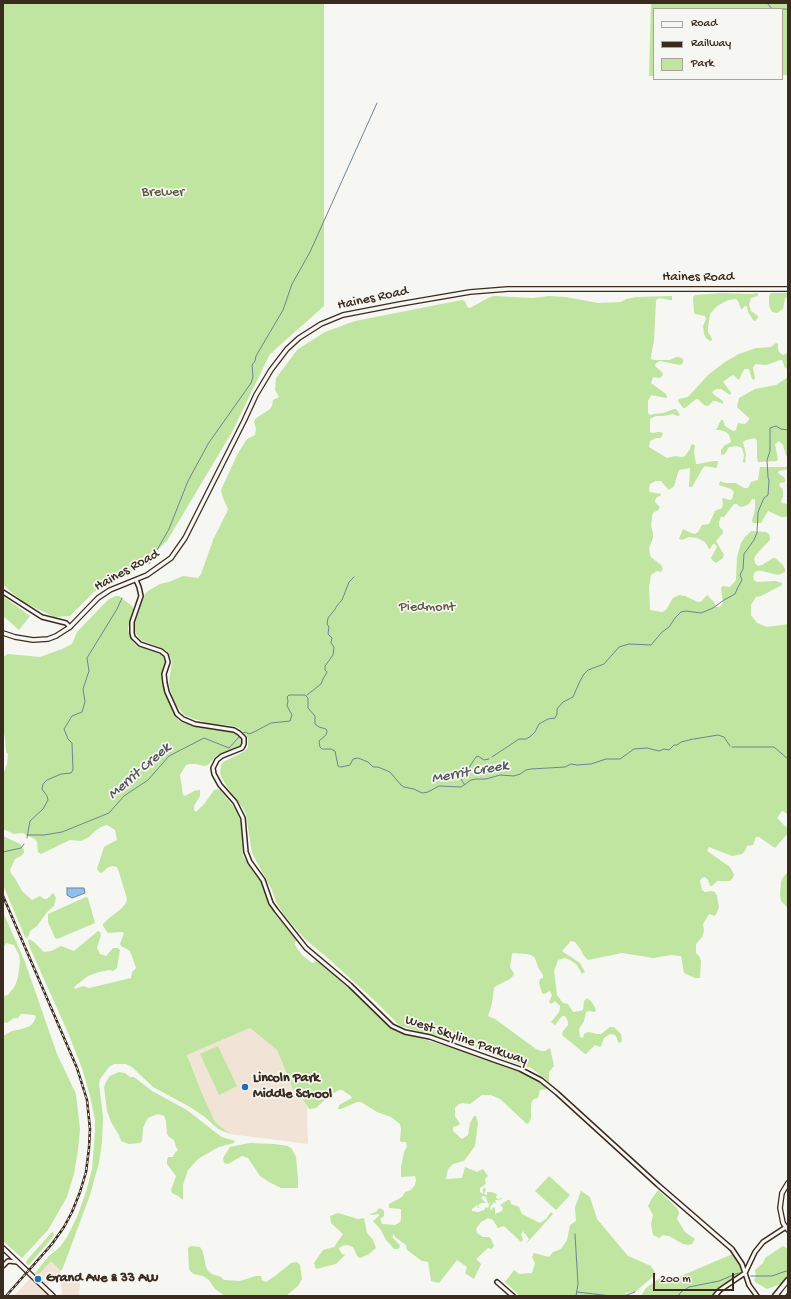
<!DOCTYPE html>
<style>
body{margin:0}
#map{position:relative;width:791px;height:1299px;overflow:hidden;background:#f6f6f2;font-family:"Gochi Hand",sans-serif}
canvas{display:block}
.frame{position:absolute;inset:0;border:4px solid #3b2a1e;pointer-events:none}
.legend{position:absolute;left:653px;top:8px;width:130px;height:72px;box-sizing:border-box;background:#f6f6f2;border:1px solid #aba49d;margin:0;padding:5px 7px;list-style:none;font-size:12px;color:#3b2a1e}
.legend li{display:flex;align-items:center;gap:8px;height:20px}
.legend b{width:20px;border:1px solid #aba49d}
.scale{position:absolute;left:653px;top:1273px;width:81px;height:18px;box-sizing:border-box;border:2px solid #3b2a1e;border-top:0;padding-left:5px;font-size:12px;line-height:14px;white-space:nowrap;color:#3b2a1e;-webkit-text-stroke:3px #f6f6f2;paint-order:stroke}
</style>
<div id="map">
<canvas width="791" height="1299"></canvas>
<div class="frame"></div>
<ul class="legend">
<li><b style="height:5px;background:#f6f6f2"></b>Road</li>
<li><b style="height:5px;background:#3b2a1e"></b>Railway</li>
<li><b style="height:11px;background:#bfe5a0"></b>Park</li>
</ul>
<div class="scale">200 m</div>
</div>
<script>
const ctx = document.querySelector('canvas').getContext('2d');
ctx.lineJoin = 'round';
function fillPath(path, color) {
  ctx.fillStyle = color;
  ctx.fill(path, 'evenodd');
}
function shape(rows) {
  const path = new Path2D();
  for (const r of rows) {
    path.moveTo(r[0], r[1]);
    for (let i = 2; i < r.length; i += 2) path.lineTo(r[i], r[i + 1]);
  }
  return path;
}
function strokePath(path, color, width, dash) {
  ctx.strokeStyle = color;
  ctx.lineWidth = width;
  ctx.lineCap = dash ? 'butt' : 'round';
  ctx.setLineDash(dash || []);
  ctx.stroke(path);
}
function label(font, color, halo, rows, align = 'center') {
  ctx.font = font + ' "Gochi Hand",sans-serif';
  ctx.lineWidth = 3.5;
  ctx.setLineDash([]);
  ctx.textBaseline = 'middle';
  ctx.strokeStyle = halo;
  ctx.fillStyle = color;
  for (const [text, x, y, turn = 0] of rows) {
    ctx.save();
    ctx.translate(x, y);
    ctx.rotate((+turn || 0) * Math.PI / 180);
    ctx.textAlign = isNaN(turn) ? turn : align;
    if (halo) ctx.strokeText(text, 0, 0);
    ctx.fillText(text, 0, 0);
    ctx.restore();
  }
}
const built = shape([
 [250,1028,277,1050,282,1063,307,1105,308,1144,230,1134,215,1122,201,1091,187,1055],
 [49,1258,61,1271,45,1288,53,1296,14,1296],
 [61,1281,80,1282,79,1296,62,1296]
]);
const green = shape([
 [3,3,324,3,324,306,270,354,232,432,167,541,136,570,94,592,70,616,54,617,23,602,3,585],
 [651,3,788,3,788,75,782,75,782,9,654,9,654,76,649,76],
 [721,293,751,294,758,293,758,296,751,298,749,305,751,311,758,316,758,318,755,321,753,320,748,312,747,306,745,306,742,309,741,309,738,301,736,299,728,300,717,306,710,314,708,327,708,332,712,339,712,340,710,341,706,338,704,334,703,326,706,319,705,316,695,314,694,312,693,297,695,295],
 [771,293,788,293,788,297,785,298,783,309,777,313,772,312,769,306,769,296],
 [494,296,533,298,549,296,566,297,598,303,621,302,626,299,636,297,672,296,672,300,670,300,659,298,656,300,654,341,651,356,651,359,654,360,670,360,676,357,679,357,683,359,683,363,680,365,660,361,656,363,655,366,662,372,663,375,660,378,653,377,651,383,666,394,667,397,666,398,651,395,648,401,648,413,650,415,654,414,663,413,674,409,676,409,680,415,678,416,673,414,663,416,656,416,650,419,650,432,652,433,659,432,663,433,661,438,656,438,650,441,649,447,667,458,675,456,682,457,685,456,690,449,691,445,693,444,695,446,694,452,696,464,698,464,713,461,718,461,718,462,717,467,716,468,705,466,703,468,692,487,689,487,690,468,679,470,674,486,669,490,661,481,656,481,650,484,649,490,650,492,661,494,661,495,656,498,655,501,655,502,660,507,658,510,653,513,652,517,651,526,653,533,653,538,649,548,650,555,651,557,661,565,663,569,661,572,657,571,651,575,649,587,650,610,662,612,666,610,673,598,679,595,685,596,698,602,702,601,707,595,714,602,716,607,719,607,723,603,721,588,723,586,730,587,736,580,737,557,741,543,745,537,751,531,766,532,769,534,770,537,770,540,767,543,756,555,754,559,755,563,758,566,762,565,773,558,775,558,783,565,785,569,785,572,778,575,762,571,757,571,755,572,753,577,754,580,757,582,776,581,782,583,782,585,761,596,756,597,751,605,751,615,757,623,767,627,788,624,788,815,783,811,781,812,777,818,785,826,788,827,788,833,775,848,759,837,756,837,753,845,747,846,745,851,742,854,732,856,709,847,707,851,730,867,734,875,733,878,730,881,717,881,712,886,710,886,708,880,705,877,702,878,700,881,702,890,705,892,711,891,715,892,717,896,719,907,717,912,715,916,709,914,703,924,704,931,702,937,696,944,696,953,699,956,701,961,700,978,695,978,684,973,681,956,671,955,653,958,622,953,588,960,584,956,581,950,575,942,571,941,562,951,580,963,585,972,582,974,577,965,570,960,565,958,558,960,554,971,557,995,563,1003,568,1004,573,1012,580,1011,583,1010,584,1001,587,998,592,1002,596,1010,595,1012,588,1011,586,1012,584,1021,579,1029,580,1037,583,1038,584,1034,588,1032,597,1034,601,1034,610,1027,614,1027,621,1034,622,1041,620,1043,618,1042,617,1038,615,1035,610,1034,604,1038,601,1046,600,1047,595,1045,586,1054,585,1054,562,1035,563,1031,568,1025,568,1021,565,1016,562,1016,555,1025,551,1022,552,1021,559,1012,560,1008,560,1006,555,1001,551,1004,549,1002,552,995,550,991,544,994,542,993,539,983,540,979,543,978,543,975,538,967,535,958,531,955,527,954,513,953,512,954,510,967,513,972,514,975,510,979,496,986,494,988,492,1003,488,1016,495,1019,536,1049,541,1051,545,1051,550,1048,554,1066,549,1072,549,1082,531,1068,504,1059,472,1046,400,1026,375,1001,330,960,305,939,284,915,276,902,272,890,252,853,246,815,243,808,227,787,220,774,221,765,223,762,245,751,248,747,248,739,247,736,239,728,233,726,208,723,191,718,184,715,176,705,170,689,169,682,172,662,171,658,167,651,162,648,143,641,140,639,135,632,135,623,145,594,148,591,160,584,169,582,183,576,198,578,201,574,213,540,227,512,228,509,223,498,221,490,237,455,247,439,255,435,256,429,254,422,255,419,270,409,272,406,273,400,279,397,275,390,276,378,298,349,325,332,355,321,462,300,465,301,467,307,470,308,488,298],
 [776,343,778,344,778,349,779,352,783,355,788,353,788,369,785,368,782,360,780,360,766,365,755,364,753,368,755,378,754,380,752,379,749,369,745,369,743,371,739,380,733,375,731,376,723,382,730,391,731,393,730,395,721,389,716,389,712,392,713,394,723,401,723,404,716,401,713,401,708,406,704,405,698,399,696,399,685,408,683,408,678,401,679,399,688,397,708,375,725,362,739,354,756,348,771,347],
 [788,377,788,457,786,455,783,445,779,441,775,444,778,459,777,461,758,462,757,458,757,441,755,438,746,440,743,442,746,454,745,463,743,462,744,455,742,448,737,446,729,447,725,454,721,455,721,450,725,445,730,443,731,441,729,435,726,432,720,430,716,430,721,420,723,420,725,426,733,431,736,430,738,423,745,424,749,420,749,418,737,407,739,398,755,389,776,385],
 [760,467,788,467,788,469,779,471,778,473,784,477,785,480,785,482,780,483,779,485,783,490,783,497,781,501,782,503,788,504,788,515,786,517,781,517,768,511,761,523,753,523,752,521,755,509,755,499,752,499,749,504,745,506,740,507,737,504,734,504,724,517,721,517,719,522,719,526,723,531,723,533,716,541,724,555,723,558,716,563,713,561,711,558,717,547,715,544,713,544,710,549,709,549,705,542,697,538,689,537,682,540,679,539,683,529,691,533,695,534,698,532,702,525,709,524,715,511,722,508,723,503,722,500,723,498,730,500,732,499,734,492,731,489,719,485,720,481,725,483,736,483,744,488,748,488,751,482,758,480],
 [3,596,30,616,19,630,3,616],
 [116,596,119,596,132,606,134,610,128,628,129,634,134,643,137,646,161,654,165,659,165,665,161,676,162,684,173,712,179,721,187,724,199,727,231,732,237,735,241,739,241,743,240,746,216,756,208,765,204,766,196,764,189,764,186,765,180,775,183,795,185,796,194,791,200,790,200,796,194,806,194,810,196,812,205,803,214,790,217,789,220,790,233,806,237,812,241,822,243,856,260,880,270,905,274,912,296,939,295,945,302,955,312,963,315,962,318,962,349,988,383,1021,396,1031,453,1048,520,1072,535,1079,547,1087,547,1089,540,1090,538,1098,534,1099,532,1101,531,1106,531,1118,529,1123,527,1124,500,1099,491,1095,482,1095,470,1104,463,1103,459,1104,455,1108,455,1116,460,1124,457,1126,453,1127,453,1131,462,1139,468,1135,470,1123,474,1116,476,1116,478,1123,475,1146,464,1161,453,1164,448,1169,446,1179,462,1178,465,1167,477,1172,483,1169,488,1176,485,1179,486,1184,480,1188,480,1192,483,1194,483,1188,485,1188,486,1190,484,1194,487,1195,487,1192,491,1192,497,1194,496,1198,499,1199,501,1198,503,1199,495,1200,496,1204,494,1202,490,1207,491,1211,493,1207,495,1208,495,1214,502,1211,503,1208,500,1205,508,1200,510,1200,511,1204,519,1207,522,1214,540,1223,546,1219,551,1212,553,1214,525,1245,529,1239,523,1231,521,1234,523,1240,521,1242,504,1226,498,1228,493,1220,488,1218,481,1222,476,1229,477,1233,483,1237,489,1237,491,1239,494,1246,491,1249,488,1248,476,1259,481,1264,474,1279,465,1273,467,1267,457,1260,439,1283,431,1281,428,1262,422,1261,407,1250,406,1245,395,1237,394,1234,392,1237,399,1244,400,1247,398,1249,394,1249,386,1240,381,1230,373,1221,379,1216,379,1214,372,1215,370,1214,376,1212,379,1208,382,1209,384,1211,384,1216,380,1219,382,1224,395,1225,400,1222,401,1219,401,1209,389,1208,389,1204,402,1197,405,1192,411,1190,415,1185,416,1180,415,1176,401,1177,401,1167,404,1152,407,1146,406,1142,401,1142,400,1140,401,1129,400,1124,391,1117,377,1112,361,1102,357,1102,341,1109,338,1109,339,1105,352,1098,351,1096,342,1090,339,1090,329,1096,316,1108,309,1109,304,1101,293,1089,277,1050,250,1028,187,1055,201,1091,215,1122,230,1134,218,1129,205,1117,190,1107,153,1087,132,1067,126,1064,114,1064,109,1067,100,1079,99,1084,103,1117,102,1142,99,1163,90,1195,64,1265,61,1271,51,1261,39,1274,35,1273,49,1256,60,1247,67,1237,77,1217,86,1192,92,1169,95,1132,95,1120,90,1096,83,1071,69,1035,30,948,28,941,29,939,34,942,44,952,51,951,61,946,74,951,98,931,100,932,101,935,97,948,100,954,106,956,113,948,118,948,120,950,117,968,113,971,109,970,99,972,88,976,74,987,75,989,83,986,89,988,131,978,132,972,136,968,130,951,121,946,120,944,124,933,122,932,108,933,103,926,103,924,108,919,122,908,126,903,127,899,119,872,117,867,112,866,107,868,103,872,100,873,97,869,104,847,109,844,117,840,115,830,107,825,101,827,95,831,89,837,81,841,70,840,41,854,38,852,37,842,35,839,22,833,14,834,3,829,3,774,7,764,8,754,6,752,5,738,3,729,3,657,8,654,40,657,62,649,72,644,77,632,101,607,109,599],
 [483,1196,486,1197,488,1204,490,1202,488,1208,486,1207,484,1210,478,1212,472,1211,472,1209,477,1205,478,1208,479,1208,478,1205,481,1203,486,1203,481,1198],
 [3,836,16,842,20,844,24,850,24,853,21,856,15,859,10,870,11,873,16,880,22,891,32,900,40,896,44,899,47,899,53,893,54,894,56,898,54,906,47,912,37,926,30,931,29,935,27,938,25,937,3,885],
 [788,872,788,908,781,901,780,894,781,882,783,877],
 [86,897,88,898,95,923,57,939,55,938,48,922,48,914],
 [3,912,25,962,57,1054,76,1094,80,1129,78,1150,74,1174,67,1197,48,1230,22,1258,3,1241,3,1036,12,1031,22,1029,30,1026,33,1023,36,1017,35,1015,24,1014,21,1014,18,1018,14,1018,7,1023,3,1022,3,996,8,995,15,986,18,977,20,962,19,955,14,945,6,943,3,948],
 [218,1046,237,1086,219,1095,200,1054],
 [119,1072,125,1073,130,1077,134,1077,152,1091,187,1110,215,1132,222,1137,235,1141,234,1143,219,1147,208,1153,198,1159,188,1170,183,1185,183,1200,178,1196,172,1193,171,1190,176,1176,167,1164,167,1160,168,1157,173,1157,174,1154,178,1150,176,1147,174,1140,169,1137,167,1134,166,1121,164,1116,158,1114,150,1117,147,1119,143,1128,142,1141,140,1143,129,1144,121,1141,119,1135,111,1122,107,1111,104,1087,106,1082,110,1076],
 [250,1143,274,1144,288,1146,292,1149,296,1157,298,1179,298,1188,281,1188,269,1182,260,1176,248,1158,242,1156,228,1164,224,1163,223,1158,230,1147],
 [549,1176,570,1195,556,1210,535,1191],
 [658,1190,677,1208,679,1213,677,1219,685,1232,695,1239,692,1244,688,1245,683,1244,669,1236,663,1235,659,1238,653,1235,651,1224,653,1215,648,1206,651,1200],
 [581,1191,590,1197,597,1219,628,1256,651,1266,656,1274,635,1292,625,1293,628,1296,520,1296,505,1282,514,1270,519,1274,532,1273,535,1263,532,1257,534,1253,549,1257,553,1252,561,1249,567,1240,570,1225,576,1221,575,1207],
 [338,1213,358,1219,364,1218,367,1233,373,1240,376,1248,369,1254,360,1258,357,1256,353,1247,347,1245,342,1246,339,1248,340,1251,342,1254,345,1255,336,1264,316,1269,314,1263,323,1250,334,1247,343,1234,331,1223,330,1216],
 [51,1233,53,1232,54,1235,52,1238,29,1265,28,1265,26,1263,27,1260],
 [191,1246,200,1247,203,1252,206,1267,208,1271,212,1274,221,1277,224,1280,240,1281,256,1276,261,1276,262,1280,266,1282,275,1276,291,1263,297,1262,300,1265,302,1279,298,1286,286,1296,225,1296,215,1289,209,1280,203,1276,194,1274,190,1271,189,1268,188,1249,189,1247],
 [783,1246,788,1249,788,1275,781,1284,767,1289,755,1282,754,1280,756,1276,755,1270,763,1263,765,1258],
 [735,1253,742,1264,745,1273,720,1290,715,1296,641,1296,646,1288,660,1278,669,1280,674,1279]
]);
const water = shape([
 [67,888,84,888,85,893,72,898,67,895,67,888]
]);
const stream = shape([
 [767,3,772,9,788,9],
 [149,564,169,529,188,481,208,444,251,383,253,377,252,365,255,361,256,356,283,310,292,284,310,252,377,103],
 [336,607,342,600,349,582,354,577],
 [307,695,321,684,323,679,327,672,325,670,325,666,333,655,334,647,331,643,332,638,328,634,329,627,327,624,328,618,336,608],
 [242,734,245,732,249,734,254,732,271,723,290,721,292,715,287,706,288,701,287,697,289,695,305,695,308,698,308,708,315,716,315,724,319,727,326,729,327,731,326,735,319,741,320,747,322,749,331,749,335,751,338,766,340,767,346,766,350,765,353,759,358,758,368,762,373,767,378,767,390,772,401,785,404,787,414,789,422,793,428,792,439,786,461,787,471,780,476,779,486,779,500,775,514,776,520,774,526,770,531,769,565,767,571,764,577,765,591,764,606,759,620,759,634,749,647,748,659,751,664,749,669,750,674,745,677,745,681,742,693,739],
 [694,739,718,735,724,737,730,746],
 [732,747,774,747,788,759],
 [492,757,519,739,526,739,531,736,535,732,539,724,548,719,555,718,557,714,557,709,563,702,573,697,580,681,584,674,588,670,604,664,619,647,629,644,651,645,662,632,669,627,675,618,681,612,686,611,701,613,713,608,724,600,735,594,738,587,742,580,740,575,743,569,744,554,754,540,757,533,758,512,764,498,768,495,769,481,768,477,767,460,770,451,770,428,776,426,781,429,788,430],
 [465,785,462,781,461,777,463,773,465,770,468,769,476,757,478,756,484,760,489,759],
 [27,835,44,835,62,832,109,813,124,796,148,780,169,756,204,738,229,748,240,736],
 [27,838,30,821,43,809,48,800,47,796,42,789,43,784,47,780,61,774,71,773,73,770,72,743,68,739,64,729,72,716,82,712,85,702,83,689,89,671,87,658,117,609,122,598],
 [3,852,21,848,24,844],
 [575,1234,578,1284,576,1296],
 [751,1276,772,1276,786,1271,788,1272],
 [577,1292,611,1296],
 [624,1296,635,1292],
 [678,1296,681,1292,689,1287,719,1281,738,1273]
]);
const minor = shape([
 [136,580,139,587,141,596,132,622,132,633,133,637,140,644,161,651,166,655,168,662,164,674,165,683,167,692,177,714,183,719,195,724,234,730,239,733,244,738,244,744,242,748,222,756,217,760,213,768,214,774,220,785,235,802,243,818,246,852,250,862,263,880,271,903,276,910,306,948,350,985,392,1026,405,1032,430,1037,497,1061,520,1069,541,1080,557,1093,658,1185,732,1249,742,1264,749,1285,757,1296],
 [3,592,42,617,66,623,70,627],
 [3,1266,8,1261,17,1262],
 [497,1282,513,1296],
 [715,1296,720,1290,745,1273,755,1252,763,1242,786,1227]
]);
const major = shape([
 [3,633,15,637,33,640,48,639,56,636,70,627,98,598,110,590,147,575,171,558,185,538,244,421,256,395,271,370,287,349,299,338,321,324,343,315,400,304,470,292,508,289,788,289],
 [788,1183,782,1193,780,1208,783,1223,788,1230],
 [3,1248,53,1296]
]);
const highway = shape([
 [775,1296,788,1280],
 [782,1296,788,1288]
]);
const rail = shape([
 [3,896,77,1068,87,1100,90,1129,89,1148,86,1172,80,1192,72,1212,64,1227,52,1244,6,1296]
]);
const markers = [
 [245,1087,4,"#1f6fb2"],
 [38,1279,4,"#1f6fb2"]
];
const parkNames = [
 ["Brewer",163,193],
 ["Piedmont",427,608]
];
const streetNames = [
 ["Haines Road",698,278],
 ["Haines Road",373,299,-12],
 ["Haines Road",127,571,-29],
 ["West Skyline Parkway",466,1041,19]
];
const poiNames = [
 ["Lincoln Park",253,1079],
 ["Middle School",253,1095],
 ["Grand Ave & 33 AW",46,1279]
];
const waterNames = [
 ["Merrit Creek",140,772,-41],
 ["Merrit Creek",470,773,-10]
];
fillPath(built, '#f1e4d6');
fillPath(green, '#bfe5a0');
fillPath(water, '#91beeb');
strokePath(water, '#6f8399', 1);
strokePath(stream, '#6f8399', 1);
strokePath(minor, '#3b2a1e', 6);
strokePath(major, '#3b2a1e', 6);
strokePath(highway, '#3b2a1e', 7);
strokePath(minor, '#f6f6f2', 3);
strokePath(major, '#f6f6f2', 3.5);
strokePath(highway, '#f6f6f2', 4);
strokePath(rail, '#3b2a1e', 2.5);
strokePath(rail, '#f6f6f2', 1, [3]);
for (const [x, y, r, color] of markers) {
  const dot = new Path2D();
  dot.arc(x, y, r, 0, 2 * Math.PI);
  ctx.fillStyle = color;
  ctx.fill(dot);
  strokePath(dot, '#f6f6f2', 1.5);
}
label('14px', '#5c593e', '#f6f6f2', parkNames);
label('14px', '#3b2a1e', '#f6f6f2', streetNames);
label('bold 14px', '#3b2a1e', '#f6f6f2', poiNames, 'left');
label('italic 15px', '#55565c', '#f6f6f2', waterNames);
</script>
